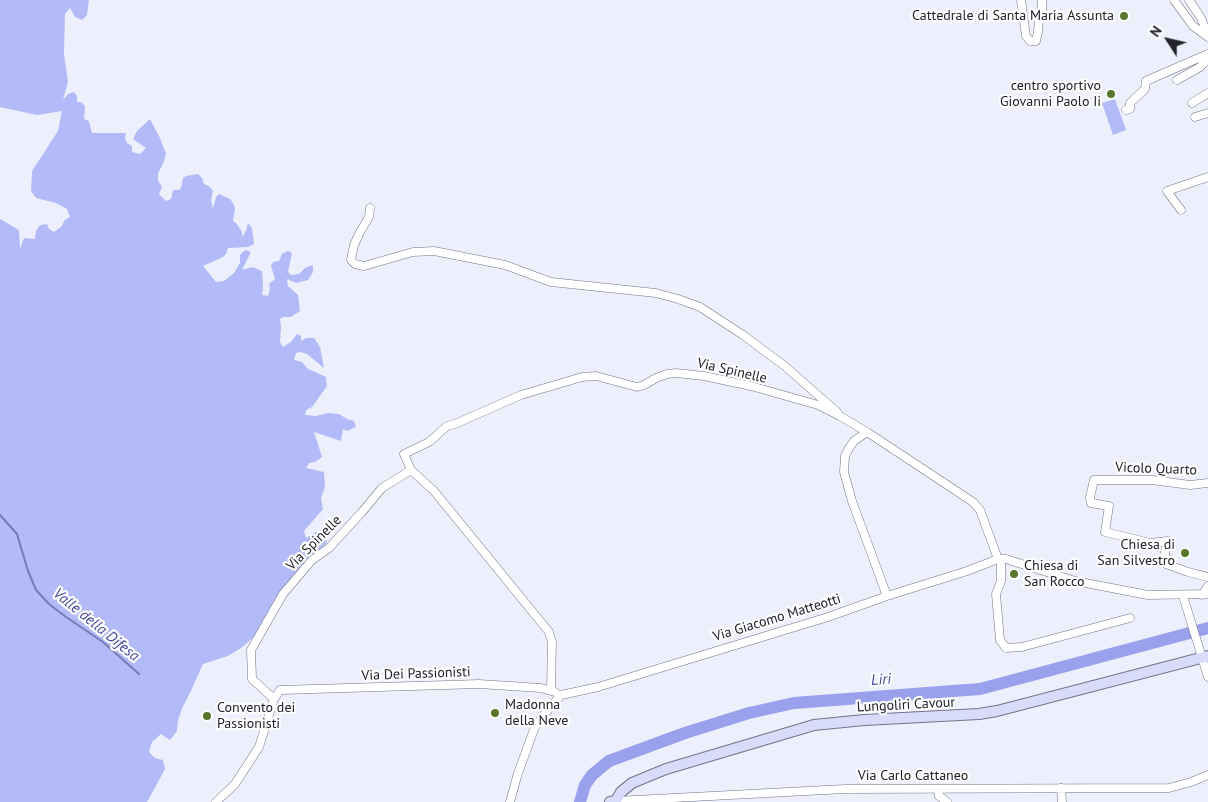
<!DOCTYPE html>
<style>
body{margin:0}
#map{position:relative;width:1208px;height:802px;overflow:hidden;background:#edeffc;font-family:"PT Sans",sans-serif}
canvas{display:block}
.north{position:absolute;left:1143px;top:15px;width:50px;height:50px;-webkit-text-stroke:4px #fdfdfd;paint-order:stroke;rotate:305deg;font-size:14px;font-weight:700;line-height:20px;text-align:center;color:#21222b}
.north::after{content:'';display:block;margin:auto;width:18px;height:22px;background:#21222b;clip-path:polygon(50% 0,100% 100%,50% 72%,0 100%)}
</style>
<div id="map">
<canvas width="1208" height="802"></canvas>
<div class="north">N</div>
</div>
<script>
const ctx = document.querySelector('canvas').getContext('2d');
ctx.lineJoin = 'round';
function fillPath(path, color) {
  ctx.fillStyle = color;
  ctx.fill(path, 'evenodd');
}
function shape(rows) {
  const path = new Path2D();
  for (const r of rows) {
    path.moveTo(r[0], r[1]);
    for (let i = 2; i < r.length; i += 2) path.lineTo(r[i], r[i + 1]);
  }
  return path;
}
function strokePath(path, color, width, dash) {
  ctx.strokeStyle = color;
  ctx.lineWidth = width;
  ctx.lineCap = dash ? 'butt' : 'round';
  ctx.setLineDash(dash || []);
  ctx.stroke(path);
}
function label(font, color, halo, rows, align = 'center') {
  ctx.font = font + ' "PT Sans",sans-serif';
  ctx.lineWidth = 4.5;
  ctx.setLineDash([]);
  ctx.textBaseline = 'middle';
  ctx.strokeStyle = halo;
  ctx.fillStyle = color;
  for (const [text, x, y, turn = 0] of rows) {
    ctx.save();
    ctx.translate(x, y);
    ctx.rotate((+turn || 0) * Math.PI / 180);
    ctx.textAlign = isNaN(turn) ? turn : align;
    if (halo) ctx.strokeText(text, 0, 0);
    ctx.fillText(text, 0, 0);
    ctx.restore();
  }
}
const green = shape([
 [0,0,89,0,87,15,82,20,75,17,70,8,65,14,64,54,68,82,63,100,68,94,74,92,77,96,77,102,81,102,85,106,84,119,89,121,92,133,126,133,125,139,127,143,132,146,132,152,140,154,146,148,133,139,137,131,150,119,160,138,166,154,163,164,158,173,158,181,162,187,159,194,166,201,171,199,173,190,179,190,181,188,183,178,186,176,198,174,202,178,204,184,209,186,213,191,211,200,213,209,216,197,219,194,230,199,233,203,235,208,233,221,236,223,242,232,242,237,246,231,248,223,252,228,254,244,248,247,228,248,226,254,223,257,203,266,216,282,224,281,234,273,240,263,240,255,245,250,251,252,242,270,252,267,262,271,263,287,262,295,268,296,270,289,269,284,275,279,271,266,273,262,279,261,282,254,288,251,292,253,288,272,291,275,299,274,305,268,313,265,313,272,308,280,296,283,287,279,288,286,298,295,300,311,291,317,283,317,280,319,281,327,280,342,283,347,291,342,297,334,301,336,301,341,306,338,314,338,320,347,324,368,307,354,301,352,296,353,294,360,302,362,308,369,326,377,327,386,312,407,306,410,305,415,316,416,328,413,339,414,347,419,354,421,356,427,347,431,343,429,341,441,314,432,322,457,315,462,309,463,306,468,324,472,325,487,321,498,323,509,304,531,306,538,316,532,325,534,327,543,314,554,284,588,271,606,254,637,241,648,228,656,203,664,190,693,183,706,178,720,177,731,170,740,161,734,152,742,149,752,155,758,163,760,165,769,147,802,0,802,0,219,19,230,20,249,24,238,35,239,36,231,40,225,47,224,49,229,54,232,61,227,65,220,70,217,67,209,56,203,36,198,31,191,32,171,58,131,62,111,37,115,0,107],
 [1115,99,1126,130,1113,135,1102,103]
]);
const stream = shape([
 [0,515,17,534,28,571,36,590,49,604,66,617,103,642,139,674]
]);
const river = shape([
 [580,802,585,785,592,775,609,761,685,733,749,713,794,703,980,689,1208,628]
]);
const street = shape([
 [1021,0,1026,36,1030,41,1036,41,1038,32,1039,19,1042,11,1042,0],
 [1174,0,1193,26,1208,37],
 [1189,0,1201,18,1208,35],
 [1177,80,1200,67,1208,59],
 [1192,103,1208,93],
 [1126,110,1130,109,1130,103,1145,89,1146,81,1208,54],
 [1195,117,1208,113],
 [370,208,369,217,360,232,354,245,351,260,355,264,364,266,413,252,434,251,505,265,551,282,656,293,678,299,700,307,743,335,786,367,837,412],
 [1181,210,1167,191,1208,177],
 [867,432,854,441,849,448,845,456,844,472,852,501,887,596],
 [411,470,404,454,429,442,447,426,455,424,521,395,582,377,596,376,637,387,644,385,656,378,667,374,676,373,704,376,751,386,818,405,840,416,867,432,973,502,980,510,998,559],
 [1208,483,1190,485,1152,480,1094,480,1090,497,1091,503,1109,506,1105,532,1150,543,1168,541,1165,551,1166,564,1188,572,1208,577],
 [1001,559,1001,581,996,594,1000,640,1006,648,1022,647,1130,618],
 [1202,595,1208,586],
 [1183,596,1208,677],
 [561,695,598,687,828,617,887,596,967,571,998,559,1006,559,1075,581,1148,595,1208,594],
 [274,699,252,679,251,650,283,594,312,560,329,548,362,512,382,488,411,470,434,491,549,632,552,642,551,690],
 [1061,788,1062,802],
 [938,789,939,796,947,802],
 [616,801,845,789,1169,788,1191,782,1208,775],
 [216,802,235,784,259,747,274,699,280,690,479,684,541,688,555,692],
 [510,802,518,773,535,727,550,707,561,695]
]);
const secondary = shape([
 [610,802,616,801,621,792,632,783,666,769,814,725,864,720,979,714,997,711,1208,656]
]);
const markers = [
 [1124,16,5,"#58772d"],
 [1111,94,5,"#58772d"],
 [1185,553,5,"#58772d"],
 [1014,574,5,"#58772d"],
 [495,713,5,"#58772d"],
 [207,716,5,"#58772d"]
];
const poiNames = [
 ["Cattedrale di Santa Maria Assunta",1114,16],
 ["centro sportivo",1101,86],
 ["Giovanni Paolo Ii",1101,102],
 ["Chiesa di",1175,545],
 ["San Silvestro",1175,561],
 ["Chiesa di",1024,566,"left"],
 ["San Rocco",1024,582,"left"],
 ["Madonna",505,705,"left"],
 ["della Neve",505,721,"left"],
 ["Convento dei",217,708,"left"],
 ["Passionisti",217,724,"left"]
];
const streetNames = [
 ["Via Spinelle",732,371,13],
 ["Vicolo Quarto",1156,469,2],
 ["Via Spinelle",314,543,-45],
 ["Via Giacomo Matteotti",777,618,-17],
 ["Via Dei Passionisti",416,674,-2],
 ["Lungoliri Cavour",906,705,-3],
 ["Via Carlo Cattaneo",913,776]
];
const waterNames = [
 ["Valle della Difesa",96,625,39],
 ["Liri",881,680,-4]
];
fillPath(green, '#b2baf7');
strokePath(stream, '#767bb2', 2);
strokePath(river, '#9aa1ec', 12);
strokePath(street, '#717487', 9);
strokePath(secondary, '#717487', 12);
strokePath(street, '#fff', 8);
strokePath(secondary, '#d9dbfb', 10);
for (const [x, y, r, color] of markers) {
  const dot = new Path2D();
  dot.arc(x, y, r, 0, 2 * Math.PI);
  ctx.fillStyle = color;
  ctx.fill(dot);
  strokePath(dot, '#fdfdfd', 2);
}
label('14px', '#21222b', '#fdfdfd', poiNames, 'right');
label('14px', '#21222b', '#fdfdfd', streetNames);
label('italic 15px', '#47479f', '#fdfdfd', waterNames);
</script>
